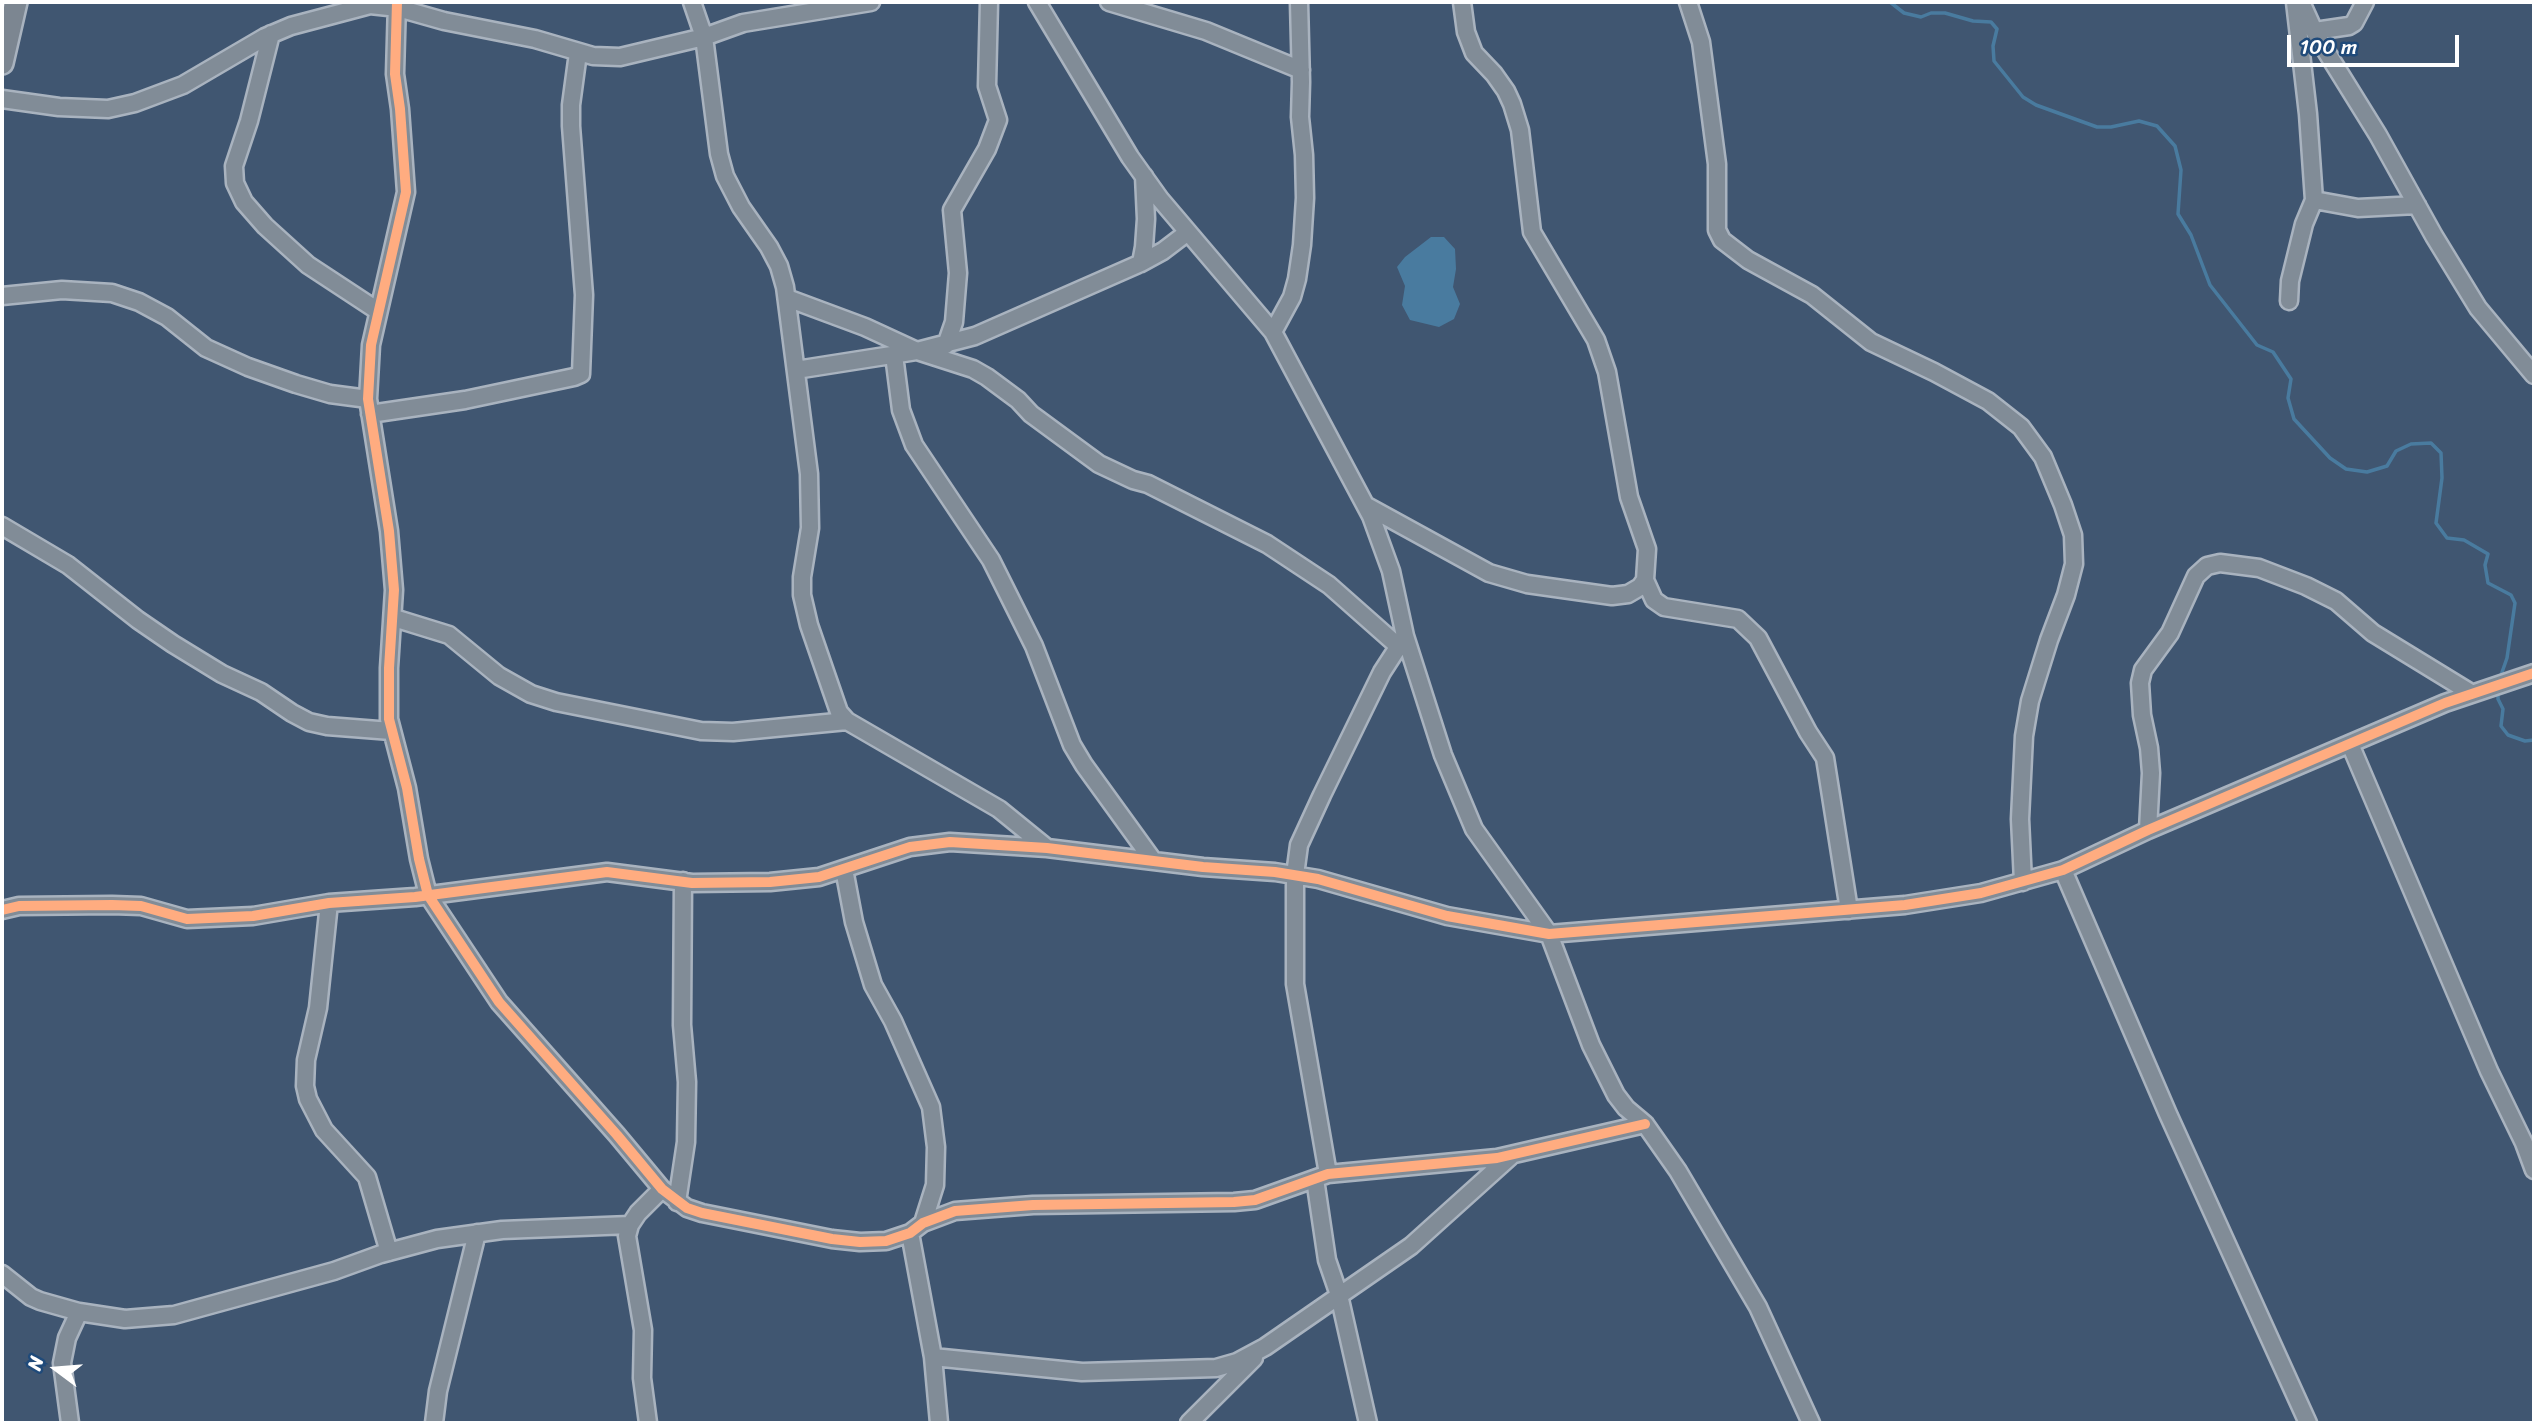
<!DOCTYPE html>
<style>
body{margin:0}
#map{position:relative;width:2536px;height:1425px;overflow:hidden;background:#405671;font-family:Sriracha,sans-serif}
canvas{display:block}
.frame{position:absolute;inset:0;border:4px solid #fff;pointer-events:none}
.north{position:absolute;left:21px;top:1334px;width:70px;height:70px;-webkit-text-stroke:5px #1f4a7a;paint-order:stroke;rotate:286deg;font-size:19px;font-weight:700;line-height:28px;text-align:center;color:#fff}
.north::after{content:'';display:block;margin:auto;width:24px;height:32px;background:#fff;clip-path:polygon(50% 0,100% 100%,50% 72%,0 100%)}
.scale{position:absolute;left:2287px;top:35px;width:172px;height:32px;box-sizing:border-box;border:4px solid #fff;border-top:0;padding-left:9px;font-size:21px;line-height:24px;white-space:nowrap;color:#fff;-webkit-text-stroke:5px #1f4a7a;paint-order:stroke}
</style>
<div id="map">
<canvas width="2536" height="1425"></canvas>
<div class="frame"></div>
<div class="north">N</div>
<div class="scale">100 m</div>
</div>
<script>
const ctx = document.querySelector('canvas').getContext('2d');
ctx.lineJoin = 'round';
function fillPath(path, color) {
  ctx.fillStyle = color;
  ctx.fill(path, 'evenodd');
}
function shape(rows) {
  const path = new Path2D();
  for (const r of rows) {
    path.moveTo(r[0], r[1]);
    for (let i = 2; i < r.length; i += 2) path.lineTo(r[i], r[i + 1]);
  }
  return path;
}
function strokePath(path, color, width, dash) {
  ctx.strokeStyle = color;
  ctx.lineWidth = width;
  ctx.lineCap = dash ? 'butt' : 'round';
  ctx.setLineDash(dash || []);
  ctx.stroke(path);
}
const water = shape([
 [1431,237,1444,237,1455,249,1456,269,1453,287,1460,304,1454,319,1439,327,1410,320,1402,305,1405,286,1397,267,1405,257]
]);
const stream = shape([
 [1890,2,1904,13,1921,17,1931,13,1945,13,1973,21,1991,22,1997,29,1993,46,1994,61,2023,97,2036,105,2097,127,2111,127,2139,121,2157,126,2175,146,2181,170,2178,214,2191,235,2210,285,2257,345,2273,352,2291,379,2288,398,2294,419,2330,458,2346,469,2367,472,2387,466,2396,451,2411,444,2431,443,2441,453,2442,478,2436,523,2447,538,2464,540,2488,554,2485,565,2488,583,2511,595,2515,603,2507,658,2500,678],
 [2498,689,2498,699,2503,709,2501,726,2508,735,2525,741,2534,740]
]);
const minor = shape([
 [397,2,395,74,400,109,406,192,371,345,368,399,389,531,394,590,389,668,389,719,407,788,419,859,428,895,499,1002,617,1135,662,1189,687,1208,702,1213,832,1239,860,1242,886,1241,910,1233,923,1223,955,1211,1033,1205,1234,1202,1255,1200,1328,1174,1497,1158,1645,1124],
 [692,2,704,37,719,154,725,176,741,207,769,247,779,266,785,287,809,474,810,528,802,577,802,595,809,625,839,712,847,721,999,809,1047,848],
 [1037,2,1130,157,1160,199,1273,332,1371,516,1391,571,1405,636,1443,755,1474,829,1549,934,1591,1045,1616,1095,1626,1108,1645,1124,1678,1171,1758,1307,1811,1423],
 [1109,2,1206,31,1301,70],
 [1688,2,1701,42,1717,164,1717,230,1722,240,1748,260,1812,295,1871,342,1934,372,1988,401,2021,427,2043,457,2063,505,2073,535,2074,564,2066,595,2049,640,2030,701,2024,736,2020,819,2023,882],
 [2301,2,2316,35,2378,135,2434,236,2478,308,2534,375],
 [2315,31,2349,26,2354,23,2365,2],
 [271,34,249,121,234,166,235,183,244,202,265,226,308,265,378,311],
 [2,99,59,107,108,109,135,103,183,85,265,37,291,26,370,5,398,8,444,21,535,39,593,56,620,57,704,37,743,23,871,2],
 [2314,200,2358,208,2417,205],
 [1141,263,1144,247,1146,219,1144,176],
 [2,296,62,290,112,293,139,302,167,317,206,348,248,367,296,384,330,394,368,399],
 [787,298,865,327,917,351,973,369,987,377,1018,400,1031,414,1099,464,1133,480,1148,484,1267,544,1329,585,1398,646],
 [2289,301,2290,281,2304,224,2314,200,2308,114,2295,2],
 [1273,332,1292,297,1297,279,1302,245,1305,198,1304,155,1300,117,1301,82,1299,2],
 [946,345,954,322,958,273,952,210,987,149,998,120,987,86,989,2],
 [894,355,901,410,914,445,991,560,1034,646,1072,745,1084,765,1152,859],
 [796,370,917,351,975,336,1141,263,1163,251,1188,232],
 [370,414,465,400,574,377,581,374,584,295,571,126,571,105,578,53],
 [1365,505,1489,573,1527,584,1612,596,1628,594,1640,587,1645,580,1647,549,1629,497,1607,372,1596,340,1532,232,1520,130,1512,104,1506,91,1494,74,1474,53,1466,32,1462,2],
 [2,526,68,565,138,620,173,644,222,674,261,692,292,713,309,722,327,726,391,731],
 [1645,580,1654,600,1664,607,1738,619,1758,638,1808,732,1825,758,1849,910],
 [394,618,449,635,499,676,531,694,556,702,701,731,733,732,847,721],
 [2350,744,2489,1071,2524,1143,2534,1170],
 [2148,830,2151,773,2149,748,2142,715,2140,683,2143,670,2170,633,2196,576,2207,566,2220,563,2259,568,2306,586,2336,601,2373,633,2471,693],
 [844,869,854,922,873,985,893,1021,931,1107,936,1147,935,1185,923,1223],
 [2063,870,2168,1114,2308,1423],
 [329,903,318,1008,306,1060,305,1086,308,1099,324,1130,367,1177,389,1252],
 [2,910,19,906,112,905,141,906,187,919,253,916,329,903,415,897,607,872,692,883,770,882,819,877,910,847,950,842,1047,848,1203,867,1275,872,1318,879,1447,916,1549,934,1905,905,1981,893,2063,870,2148,830,2445,703,2534,673],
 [1328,1174,1295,984,1295,875,1299,845,1322,795,1382,672,1404,638],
 [1315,1179,1327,1260,1339,1295,1368,1423],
 [677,1202,686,1142,687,1082,682,1025,683,881],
 [910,1233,933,1357,1082,1372,1216,1368,1237,1362,1265,1347,1411,1246,1511,1156],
 [2,1274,31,1297,40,1301,79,1312,125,1319,174,1315,334,1271,381,1254,437,1239,502,1230,630,1225],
 [933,1357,939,1423],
 [70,1423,62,1363,67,1338,79,1312],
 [434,1423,438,1391,477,1233],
 [648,1423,642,1378,643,1330,627,1236,630,1225,638,1213,662,1189],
 [1189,1423,1254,1358]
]);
const major = shape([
 [2,63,16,2]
]);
const cycleway = shape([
 [397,2,395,74,400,109,406,192,371,345,368,399,389,531,394,590,389,668,389,719,407,788,419,859,428,895,499,1002,617,1135,662,1189,687,1208,702,1213,832,1239,860,1242,886,1241,910,1233,923,1223,955,1211,1033,1205,1234,1202,1255,1200,1328,1174,1497,1158,1645,1124],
 [2,910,19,906,112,905,141,906,187,919,253,916,329,903,415,897,607,872,692,883,770,882,819,877,910,847,950,842,1047,848,1203,867,1275,872,1318,879,1447,916,1549,934,1905,905,1981,893,2063,870,2148,830,2445,703,2534,673]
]);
fillPath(water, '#497b9f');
strokePath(stream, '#497b9f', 3.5);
strokePath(minor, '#a9b3bf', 21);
strokePath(major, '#a9b3bf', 26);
strokePath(minor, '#818c97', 16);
strokePath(major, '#7c8691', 21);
strokePath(cycleway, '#ffac80', 10);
</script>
